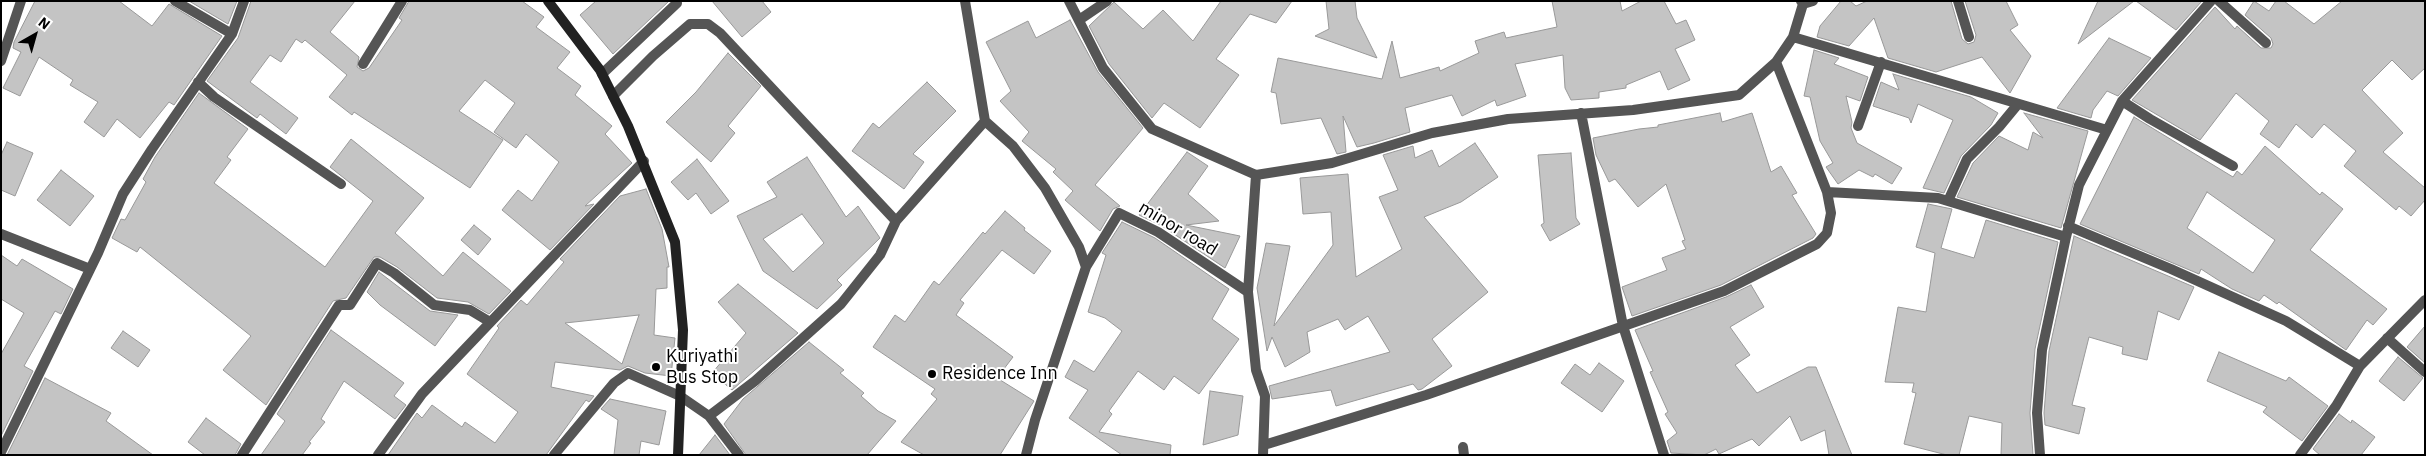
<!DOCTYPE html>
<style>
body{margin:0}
#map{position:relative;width:2426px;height:456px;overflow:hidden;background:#fff;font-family:"IBM Plex Sans",sans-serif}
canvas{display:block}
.frame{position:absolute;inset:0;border:2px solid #000;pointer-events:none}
.north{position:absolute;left:10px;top:10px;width:50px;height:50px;-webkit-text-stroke:4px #fff;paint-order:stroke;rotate:38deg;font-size:14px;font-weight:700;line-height:20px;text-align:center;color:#000}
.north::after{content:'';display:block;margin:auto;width:18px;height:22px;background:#000;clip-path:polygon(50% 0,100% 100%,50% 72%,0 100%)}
</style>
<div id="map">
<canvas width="2426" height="456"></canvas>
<div class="frame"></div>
<div class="north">N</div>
</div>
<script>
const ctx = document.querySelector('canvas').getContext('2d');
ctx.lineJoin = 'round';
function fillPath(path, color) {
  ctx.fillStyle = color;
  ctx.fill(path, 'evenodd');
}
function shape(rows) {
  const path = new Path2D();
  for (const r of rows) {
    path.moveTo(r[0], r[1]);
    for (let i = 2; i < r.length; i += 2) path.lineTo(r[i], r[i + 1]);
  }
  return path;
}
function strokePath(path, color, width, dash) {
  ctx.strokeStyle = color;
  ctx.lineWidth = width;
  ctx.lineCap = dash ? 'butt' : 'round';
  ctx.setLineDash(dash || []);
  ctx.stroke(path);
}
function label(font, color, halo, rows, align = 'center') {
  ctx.font = font + ' "IBM Plex Sans",sans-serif';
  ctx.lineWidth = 4;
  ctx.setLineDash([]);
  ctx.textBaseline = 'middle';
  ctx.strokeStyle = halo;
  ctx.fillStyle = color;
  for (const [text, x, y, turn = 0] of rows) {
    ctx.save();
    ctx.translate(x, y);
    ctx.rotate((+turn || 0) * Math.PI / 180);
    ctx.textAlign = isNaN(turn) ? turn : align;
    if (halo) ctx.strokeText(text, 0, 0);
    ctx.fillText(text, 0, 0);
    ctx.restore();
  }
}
const building = shape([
 [35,1,119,1,152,26,169,4,222,36,174,105,169,102,140,138,117,119,104,137,84,122,98,102,70,85,73,80,39,57,20,96,3,88,21,52,13,48,14,42,35,1],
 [189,1,237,1,228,24,189,1],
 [251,1,355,1,330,32,359,57,357,67,363,71,369,68,402,20,399,18,409,1,522,1,544,17,536,27,570,52,557,68,581,86,575,95,612,126,605,134,632,163,585,206,594,204,550,250,502,210,518,190,532,201,559,162,526,134,516,148,494,132,515,103,485,80,459,111,503,140,470,188,354,112,352,115,329,97,347,75,305,40,302,43,296,39,281,62,270,55,250,82,298,118,286,134,260,114,257,118,207,81,238,38,251,1],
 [596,1,669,1,613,54,580,15,596,1],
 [712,1,762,1,771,12,742,37,712,1],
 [1221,1,1292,1,1276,23,1250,14,1216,59,1239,75,1200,128,1164,103,1152,118,1109,64,1089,26,1114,2,1143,29,1163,10,1193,41,1221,1],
 [1326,1,1355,1,1357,18,1377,58,1315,36,1329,29,1326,1],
 [1552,1,1620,1,1622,11,1641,1,1664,1,1676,24,1686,20,1695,40,1675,49,1690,80,1668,90,1660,71,1626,85,1626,88,1599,92,1599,98,1571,100,1565,88,1563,55,1515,64,1526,96,1497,106,1495,100,1462,116,1452,95,1405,108,1410,132,1374,143,1357,147,1343,116,1346,152,1337,154,1321,118,1281,124,1276,93,1271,92,1278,58,1382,79,1392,41,1400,78,1439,67,1440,71,1479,53,1475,41,1504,32,1506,38,1557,27,1552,1],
 [1841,1,1850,1,1856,6,1867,1,1951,1,1962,39,1968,44,1974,42,1976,35,1965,1,2006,1,2018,25,2010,30,2031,56,2010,93,1982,57,1936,72,1888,58,1874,18,1849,46,1817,37,1820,26,1841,1],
 [2098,1,2134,1,2078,44,2098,1],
 [2136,1,2202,1,2176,30,2136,1],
 [2254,1,2269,11,2276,1,2284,1,2314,24,2342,1,2425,1,2425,68,2412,80,2392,60,2362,90,2403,133,2383,152,2425,188,2425,200,2411,216,2399,206,2396,210,2344,166,2356,151,2324,124,2312,138,2296,124,2279,148,2260,134,2269,121,2236,93,2200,140,2132,100,2215,7,2235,29,2237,26,2261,48,2271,48,2273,44,2271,38,2245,15,2254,1],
 [1070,20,1098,72,1143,128,1095,185,1120,206,1113,209,1100,231,1065,200,1073,191,1053,172,1056,169,1022,141,1029,132,1000,101,1011,91,986,42,1028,21,1036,38,1070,20],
 [2109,38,2151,58,2118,96,2107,91,2093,110,2091,118,2057,108,2109,38],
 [1814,50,1839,58,1834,64,1868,77,1860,101,1846,96,1852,122,1851,128,1857,143,1902,168,1892,184,1875,174,1873,177,1859,170,1838,184,1826,167,1833,163,1820,141,1810,97,1804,96,1814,50],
 [728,53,761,86,728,126,735,133,711,162,666,122,696,92,728,53],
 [1893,74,1971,97,1998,113,1991,125,1961,156,1944,193,1923,188,1953,120,1918,104,1911,123,1909,118,1873,106,1881,82,1899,90,1893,74],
 [927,82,956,111,913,154,924,162,904,189,852,151,873,123,879,128,927,82],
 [199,93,248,129,227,157,231,160,214,183,325,267,373,201,330,167,351,139,424,198,395,233,443,276,463,252,511,291,489,314,468,302,437,298,397,267,380,257,374,257,346,298,333,301,266,405,223,370,251,336,140,247,137,252,112,238,121,219,125,220,146,182,143,179,155,157,199,93],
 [1720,113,1722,122,1752,113,1771,172,1781,166,1797,193,1792,195,1816,234,1813,238,1721,285,1632,316,1622,287,1667,270,1662,258,1686,249,1682,241,1685,240,1666,184,1638,207,1615,179,1609,182,1596,155,1593,138,1639,129,1658,127,1658,125,1720,113],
 [2024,113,2088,131,2061,228,1957,197,1973,163,1999,136,2028,150,2033,132,2043,138,2024,113],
 [2134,117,2233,177,2237,171,2242,175,2265,146,2320,195,2322,192,2343,209,2310,250,2387,309,2373,325,2367,320,2346,350,2279,302,2277,304,2264,295,2259,301,2232,289,2201,269,2199,274,2080,224,2134,117],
 [2207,192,2275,240,2253,273,2187,228,2207,192],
 [7,142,33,153,15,196,1,190,1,155,7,142],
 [1475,143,1498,177,1461,202,1424,217,1488,292,1432,339,1452,366,1422,389,1418,390,1413,384,1336,406,1331,390,1272,399,1269,386,1390,352,1368,316,1345,330,1338,319,1307,332,1310,352,1285,367,1272,337,1267,351,1257,288,1266,243,1290,246,1274,326,1333,245,1331,212,1303,214,1300,178,1348,174,1356,277,1402,249,1379,197,1398,190,1383,155,1413,146,1415,158,1432,150,1439,167,1475,143],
 [1187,152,1208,166,1188,194,1219,221,1186,225,1240,236,1225,268,1162,226,1139,215,1187,152],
 [1571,153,1576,218,1580,224,1550,241,1541,225,1544,223,1538,155,1571,153],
 [807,157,846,217,858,206,880,238,837,280,842,285,817,309,763,271,737,216,777,197,767,182,807,157],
 [802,214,824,243,793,272,763,239,802,214],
 [697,159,729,201,711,214,696,193,688,200,671,182,697,159],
 [61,170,94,196,70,226,37,200,61,170],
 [646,189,662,229,669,267,667,267,667,288,656,289,654,335,675,338,671,376,645,373,628,366,620,370,555,362,551,387,594,396,589,402,586,400,546,455,388,455,417,413,422,418,432,405,462,427,465,422,495,443,518,412,467,374,499,328,497,326,521,300,527,305,564,262,560,259,620,196,646,189],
 [639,315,622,364,565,323,639,315],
 [1928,204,1952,209,1941,248,1974,258,1986,220,2058,242,2035,349,2030,413,2033,455,2001,455,2002,423,1969,416,1959,455,1947,455,1904,444,1916,393,1912,392,1914,383,1885,382,1898,307,1926,312,1935,253,1916,247,1928,204],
 [1005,211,1025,228,1024,230,1051,251,1034,274,1002,250,960,300,964,303,956,315,1013,357,997,378,1034,401,1000,455,924,455,901,442,937,399,931,394,935,389,873,347,895,315,905,322,934,281,939,285,983,232,985,234,1005,211],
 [1122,222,1155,238,1229,289,1212,319,1239,339,1199,394,1174,376,1164,390,1138,371,1109,411,1112,414,1099,432,1171,445,1170,455,1122,455,1069,418,1088,390,1065,377,1074,360,1094,372,1122,331,1105,318,1088,312,1106,255,1102,253,1122,222],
 [474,225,491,239,478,255,461,240,474,225],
 [2074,236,2194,287,2179,320,2158,311,2147,360,2122,354,2123,347,2089,337,2072,405,2085,408,2079,434,2045,425,2044,413,2049,351,2074,236],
 [1,255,17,266,22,259,73,289,61,314,55,311,24,366,33,371,1,436,1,354,24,313,1,299,1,255],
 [379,272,430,311,458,315,435,346,380,305,367,292,379,272],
 [738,284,798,333,732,390,712,373,746,333,718,302,738,284],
 [1751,285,1764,307,1730,327,1750,355,1735,365,1757,393,1808,367,1816,367,1852,455,1829,455,1825,430,1801,441,1790,416,1759,446,1752,439,1719,454,1716,449,1704,455,1671,453,1667,441,1677,433,1665,414,1668,412,1650,372,1653,371,1635,330,1726,297,1751,285],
 [2425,326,2425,363,2407,347,2425,326],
 [331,330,404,383,394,396,406,405,395,419,344,381,321,419,325,422,309,442,311,443,302,455,261,455,285,421,277,414,331,330],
 [123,331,150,350,138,367,111,348,123,331],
 [809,342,844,370,840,373,864,393,861,396,878,411,896,421,867,455,746,455,724,424,743,399,809,342],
 [2219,352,2286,381,2289,377,2328,406,2302,441,2263,412,2267,407,2207,381,2219,352],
 [2398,357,2423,378,2404,401,2379,381,2398,357],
 [1599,363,1624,381,1602,412,1561,383,1575,364,1590,375,1599,363],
 [45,378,111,413,106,421,153,455,7,455,45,378],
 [1210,391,1243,396,1238,435,1203,445,1210,391],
 [610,399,666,411,659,445,641,441,639,455,614,455,618,420,601,409,610,399],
 [2339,414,2351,423,2352,420,2375,437,2361,455,2320,455,2313,449,2339,414],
 [206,418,241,444,235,455,205,455,188,442,206,418],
 [715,435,730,455,699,455,715,435]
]);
const lane = shape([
 [602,74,677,3]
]);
const street = shape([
 [175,1,232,34],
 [965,1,985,121,1013,146,1045,188,1079,247,1086,267,1035,420,1026,455],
 [1069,1,1103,68,1152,129,1256,175,1332,163,1432,133,1508,119,1633,110,1739,95,1776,62,1793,37,1803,4,1801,1],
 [1958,1,1969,37],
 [2219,1,2266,43],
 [1803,4,1813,1],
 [1079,20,1107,1],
 [1793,37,2107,130],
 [1,61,21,1],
 [363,64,402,1],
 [198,82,214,97,341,184],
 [613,96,653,56,690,24,708,24,720,33,896,221],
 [2122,101,2150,119,2233,166],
 [1581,113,1623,326,1664,455],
 [1858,126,1881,62],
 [1256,175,1248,292,1256,370,1265,396,1263,455],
 [1827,192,1938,198,2066,237],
 [1948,201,1967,159,1999,127,2018,104],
 [2068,226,2171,269,2286,321,2360,366],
 [1,234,90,269],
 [1086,267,1119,213,1158,232,1248,292],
 [2387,338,2425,372],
 [709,416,755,381,841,304,880,255,896,221,985,121],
 [1264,445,1426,395,1724,291,1817,244,1827,233,1831,213,1827,192,1776,62],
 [1463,447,1464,455],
 [1,452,98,253,123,194,152,149,232,34,244,1],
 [242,455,339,305,350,305,377,263,394,273,434,305,470,310,490,322],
 [378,455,422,394,644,161],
 [554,455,614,383,628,373,680,396,709,416,739,455],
 [2040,455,2037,413,2042,350,2066,237,2079,185,2122,101,2211,1],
 [2300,455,2336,406,2360,366,2425,300]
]);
const secondary = shape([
 [548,1,600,70,628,126,675,242,683,330,678,455]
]);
const markers = [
 [656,367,5,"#000"],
 [932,374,5,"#000"]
];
const streetNames = [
 ["minor road",1178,229,31]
];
const poiNames = [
 ["Kuriyathi",666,357],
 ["Bus Stop",666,378],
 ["Residence Inn",942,374]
];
fillPath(building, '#c4c4c4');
strokePath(building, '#999', 1);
strokePath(lane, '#555', 10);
strokePath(street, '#555', 10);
strokePath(secondary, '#222', 10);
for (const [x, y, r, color] of markers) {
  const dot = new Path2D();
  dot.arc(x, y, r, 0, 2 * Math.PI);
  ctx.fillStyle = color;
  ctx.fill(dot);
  strokePath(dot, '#fff', 2);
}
label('18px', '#000', '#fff', streetNames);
label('18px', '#000', '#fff', poiNames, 'left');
</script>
